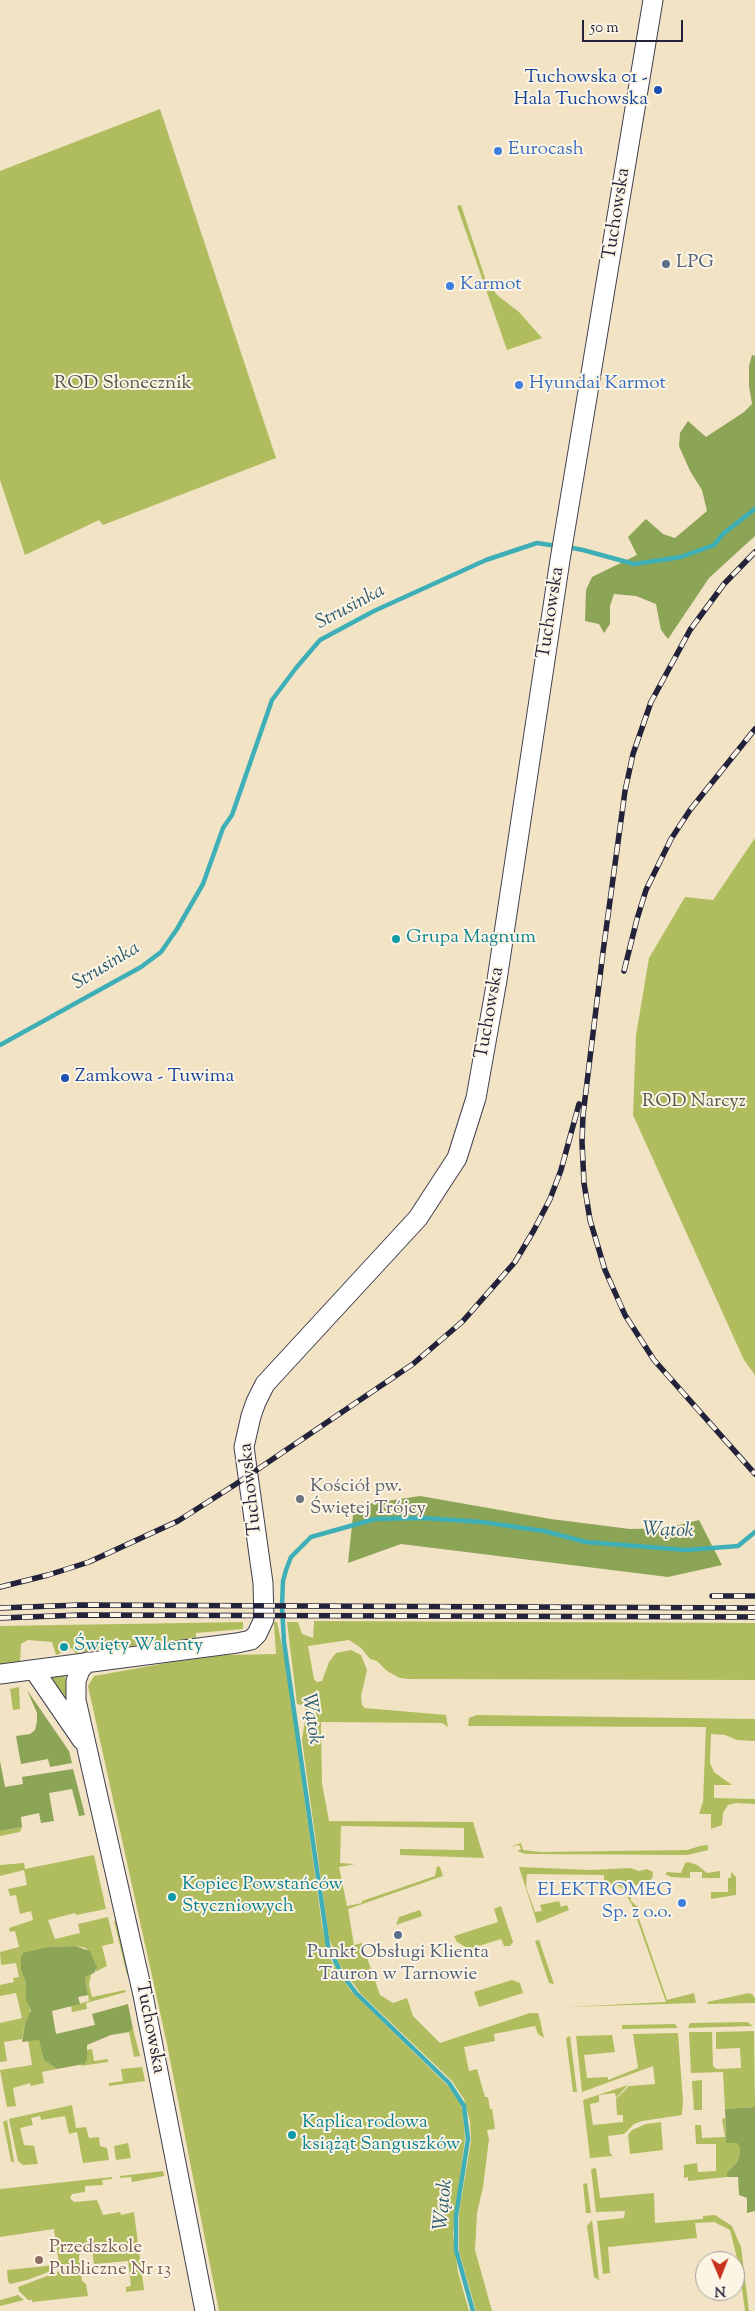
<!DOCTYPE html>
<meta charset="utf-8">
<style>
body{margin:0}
#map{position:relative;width:755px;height:2311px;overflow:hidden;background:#f2e3c5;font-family:"Sorts Mill Goudy",serif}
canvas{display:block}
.north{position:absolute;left:695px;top:2251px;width:50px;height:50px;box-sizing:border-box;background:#fcf5e5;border:1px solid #a5a1a1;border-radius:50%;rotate:179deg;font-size:14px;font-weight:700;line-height:20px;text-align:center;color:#22223b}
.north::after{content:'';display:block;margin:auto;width:18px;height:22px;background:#c8321e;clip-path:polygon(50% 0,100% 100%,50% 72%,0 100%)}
.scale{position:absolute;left:582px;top:20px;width:101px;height:22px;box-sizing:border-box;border:2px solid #22223b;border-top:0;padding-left:6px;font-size:15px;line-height:18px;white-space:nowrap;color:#22223b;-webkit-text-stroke:4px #fcf5e5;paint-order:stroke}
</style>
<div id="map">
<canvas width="755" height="2311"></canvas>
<div class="north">N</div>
<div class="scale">50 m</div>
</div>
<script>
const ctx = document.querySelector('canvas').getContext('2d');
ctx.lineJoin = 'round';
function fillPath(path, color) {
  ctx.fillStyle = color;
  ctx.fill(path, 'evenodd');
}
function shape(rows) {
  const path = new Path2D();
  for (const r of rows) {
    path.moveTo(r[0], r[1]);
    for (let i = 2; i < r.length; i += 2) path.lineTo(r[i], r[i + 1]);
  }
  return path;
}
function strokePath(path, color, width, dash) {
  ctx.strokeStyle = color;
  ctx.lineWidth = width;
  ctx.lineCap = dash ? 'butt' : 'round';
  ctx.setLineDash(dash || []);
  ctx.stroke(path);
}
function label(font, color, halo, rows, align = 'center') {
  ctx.font = font + ' "Sorts Mill Goudy",serif';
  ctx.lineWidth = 4;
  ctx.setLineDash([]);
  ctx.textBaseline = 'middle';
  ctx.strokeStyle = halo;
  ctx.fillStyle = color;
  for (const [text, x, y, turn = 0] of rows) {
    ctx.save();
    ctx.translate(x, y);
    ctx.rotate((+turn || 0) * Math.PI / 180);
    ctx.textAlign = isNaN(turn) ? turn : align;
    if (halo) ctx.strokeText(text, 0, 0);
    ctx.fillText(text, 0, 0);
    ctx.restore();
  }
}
const green = shape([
 [160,109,276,458,103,525,99,520,25,555,0,480,0,171],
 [461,205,485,278,497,295,519,312,542,338,507,350,457,206],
 [755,838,755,1375,744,1360,633,1115,636,1035,649,958,685,897,713,900],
 [314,1621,755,1623,755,1680,408,1679,400,1678,387,1671,377,1661,370,1659,361,1648,349,1640,308,1646,314,1679,317,1682,322,1681,329,1662,336,1653,351,1650,361,1655,367,1670,361,1696,362,1705,365,1708,446,1715,448,1727,442,1723,321,1722,322,1783,329,1821,473,1822,484,1858,400,1855,400,1849,464,1850,464,1828,341,1826,340,1863,355,1864,339,1867,347,1906,362,1903,362,1901,435,1876,437,1866,440,1867,443,1876,348,1909,354,1945,362,1943,380,1995,393,2003,407,1998,413,2016,440,2043,530,2013,538,2013,540,2020,544,2038,538,2034,535,2026,494,2034,495,2041,464,2047,469,2071,477,2069,485,2097,488,2097,490,2109,492,2109,495,2129,487,2130,489,2139,483,2187,477,2213,475,2250,492,2311,476,2311,459,2251,459,2212,471,2141,470,2121,464,2099,452,2081,361,1994,339,1964,329,1938,302,1740,306,1713,304,1702,301,1705,297,1704,287,1622,298,1622,302,1634,313,1638],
 [243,1622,243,1629,196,1633,196,1638,75,1653,72,1648,56,1655,52,1642,28,1640,21,1644,20,1662,17,1664,0,1667,0,1626],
 [274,1622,277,1622,286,1665,322,1925,329,1957,350,1990,448,2086,460,2103,463,2112,465,2138,453,2234,458,2272,469,2311,219,2311,167,2044,88,1686,94,1676,172,1662,225,1655,276,1654],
 [64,1675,65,1677,70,1706,50,1677],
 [19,1687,20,1709,13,1710,10,1689],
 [477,1715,755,1719,755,1741,737,1740,725,1735,711,1734,710,1763,714,1772,732,1785,714,1785,714,1798,755,1799,755,1804,736,1803,728,1805,723,1813,722,1825,711,1829,711,1814,699,1814,703,1802,706,1727,468,1726,469,1718],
 [22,1827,20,1832,0,1836,0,1831],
 [521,1843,523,1850,541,1852,687,1850,700,1846,708,1845,708,1850,687,1855,526,1854,517,1851,521,1849,519,1845,510,1847],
 [94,1855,106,1909,76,1915,75,1913,48,1920,55,1939,80,1933,78,1924,108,1917,114,1943,102,1946,107,1966,91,1974,89,1985,92,1997,125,1990,126,1992,86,2003,87,2009,72,2012,71,2006,89,2001,85,1977,96,1971,96,1964,86,1948,75,1946,49,1947,21,1958,21,1970,26,1983,26,2000,31,2013,25,2023,22,2039,4,2042,7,2061,0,2062,0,2023,22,2018,16,1993,0,1996,0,1985,14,1982,13,1978,19,1977,16,1963,1,1965,0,1952,19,1947,15,1931,10,1932,9,1928,33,1920,31,1911,20,1914,16,1895,10,1896,8,1889,27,1885,24,1870,0,1876,0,1865,24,1863,25,1869],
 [688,1862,697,1865,707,1873,720,1871,720,1878,702,1878,702,1872,690,1872,690,1878,671,1877,665,1874,667,1872,681,1873,685,1863],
 [519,1867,591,1870,630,1868,639,1871,647,1869,653,1872,652,1879,629,1888,631,1901,638,1907,637,1913,667,2000,694,1993,696,2003,567,2007,666,2002,632,1905,622,1888,614,1884,604,1884,604,1875,527,1874,526,1887,535,1912,542,1911,540,1905,559,1901,561,1907,567,1905,569,1910,537,1923],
 [731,1872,736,1877,736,1895,711,1899,711,1892,728,1892,728,1878,731,1878],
 [501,1906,513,1942,510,1946,504,1946,501,1939,469,1949,457,1942,454,1936,498,1922,494,1909],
 [420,1910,422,1916,396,1925,399,1917],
 [119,1920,131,1976,127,1975,114,1921],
 [539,1940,554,1984,549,1983,535,1941],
 [512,1980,520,1983,523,1993,479,2007,474,1992],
 [749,1993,752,1994,755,1998,755,2003,708,2004,707,2002],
 [747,2022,753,2026,688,2028,690,2023],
 [675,2024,678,2028,622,2029,622,2025],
 [133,2029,140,2056,134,2057,129,2032],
 [754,2031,755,2107,725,2109,723,2072,691,2073,689,2032,712,2032,713,2066,717,2069,741,2068,740,2048,716,2049,716,2032],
 [678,2033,683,2101,682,2115,642,2121,634,2124,624,2134,608,2136,610,2153,613,2156,590,2158,583,2100,628,2085,616,2098,615,2093,599,2095,599,2102,590,2104,593,2125,623,2122,623,2115,617,2115,616,2099,629,2086,655,2084,653,2066,582,2092,576,2036,612,2035,615,2052,584,2055,587,2078,608,2077,608,2080,638,2068,633,2034],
 [570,2036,577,2092,573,2092,566,2038],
 [36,2038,41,2042,44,2060,57,2069,42,2072,44,2083,31,2086,30,2083,13,2088,16,2106,7,2107,0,2070,32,2065,28,2040],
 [92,2049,94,2061,108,2059,108,2062,80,2066,87,2060,86,2050],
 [142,2067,145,2081,109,2086,109,2083,123,2081,121,2069],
 [702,2080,702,2110,694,2110,692,2081],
 [72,2105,76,2128,86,2127,89,2138,99,2137,100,2146,107,2148,109,2160,83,2163,77,2132,69,2134,65,2116,41,2120,40,2116,31,2118,33,2125,20,2128,24,2145,34,2146,38,2164,23,2165,18,2161,9,2119],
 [725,2118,726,2143,737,2142,740,2146,740,2154,737,2162,727,2173,727,2177,688,2181,688,2177,684,2178,684,2165,697,2163,696,2152,698,2172,716,2171,716,2144,696,2144,695,2125,701,2125,702,2138,725,2137,722,2119],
 [7,2120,14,2161,14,2163,11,2161,3,2122],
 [661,2122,663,2150,630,2154,628,2135,632,2130,646,2124],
 [128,2143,131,2158,116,2160,114,2146],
 [596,2168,600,2198,654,2193,655,2223,703,2219,703,2216,715,2215,732,2226,741,2247,749,2311,745,2311,739,2266,730,2230,714,2222,695,2223,697,2238,608,2247,610,2273,603,2274,597,2221,624,2218,625,2211,596,2212,591,2169],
 [163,2171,164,2176,132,2182,131,2177,120,2178,120,2176],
 [112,2177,112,2179,102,2180,103,2185,85,2186,85,2192,72,2194,70,2198,74,2202,97,2200,103,2215,120,2212,121,2215,134,2212,144,2290,126,2292,126,2287,131,2286,128,2261,94,2264,92,2249,81,2251,79,2256,82,2281,86,2284,88,2296,32,2302,32,2300,28,2300,19,2291,18,2287,60,2271,54,2229,0,2237,0,2189],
 [587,2183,591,2213,586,2213,583,2184],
 [592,2220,599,2280,594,2277,587,2226],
 [56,2265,57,2269,27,2280,10,2284,8,2281,7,2270],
 [18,2295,24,2300,0,2306,0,2300]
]);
const forest = shape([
 [752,355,755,356,755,536,709,578,668,639,661,630,656,604,636,596,614,594,610,606,610,624,604,633,599,624,585,621,586,590,592,577,637,555,628,537,646,519,663,534,675,538,707,511,702,490,690,471,679,446,680,433,688,421,706,437,744,412,752,404,749,386,749,366],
 [420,1496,551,1519,630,1529,667,1528,699,1520,722,1565,668,1577,401,1544,348,1563,354,1506],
 [27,1690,69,1751,72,1763,50,1767,48,1759,21,1764,16,1736,30,1734,35,1730,37,1721,37,1713],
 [0,1761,5,1787,23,1784,22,1777,73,1769,85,1815,79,1816,72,1789,49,1793,54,1821,41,1823,39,1813,21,1817,22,1827,0,1831],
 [75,1946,90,1951,97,1967,94,1973,85,1977,88,1995,78,1997,80,2004,52,2011,56,2034,95,2025,92,2014,128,2004,133,2029,129,2032,111,2035,87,2045,87,2060,84,2064,57,2069,44,2060,39,2040,22,2042,25,2023,31,2011,26,2001,26,1983,21,1970,21,1958,23,1953,49,1947],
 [755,2107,755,2211,747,2213,747,2198,739,2195,738,2177,727,2177,727,2173,737,2162,740,2154,740,2147,737,2143,726,2143,725,2109]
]);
const stream = shape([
 [567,547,583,550,634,564,681,557,714,545,724,533,755,509],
 [0,1045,141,967,161,952,177,929,203,884,223,828,232,815,272,700,296,668,320,640,374,611,486,560,537,543,557,546],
 [473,2311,456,2250,456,2216,468,2139,464,2106,449,2083,356,1993,341,1973,328,1946,284,1642,282,1606,283,1581,286,1570,291,1557,311,1537,375,1519,423,1518,482,1522,544,1531,586,1542,686,1550,738,1546,755,1532]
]);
const minor = shape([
 [87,1662,80,1670,76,1681,76,1700,143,1995,205,2311],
 [34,1670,82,1740],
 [0,1674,237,1643,251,1640,257,1634,264,1619,263,1583,244,1447,251,1416,256,1402,265,1384,418,1218,457,1158,476,1098,497,980,560,560,653,0]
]);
const rail = shape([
 [755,552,724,584,690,630,651,702,633,754,625,791,603,952,583,1115,582,1142,584,1183,590,1220,605,1270,625,1315,654,1360,755,1474],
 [624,971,637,919,646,890,671,839,690,810,755,729],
 [0,1587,48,1575,89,1562,178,1521,236,1484,413,1364,463,1321,515,1262,534,1230,550,1199,561,1170,579,1104],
 [712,1596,755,1596],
 [0,1608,80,1605,755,1608],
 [0,1618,81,1615,755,1617]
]);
const markers = [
 [658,90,5,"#1a4fb4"],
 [498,151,5,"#3f7fe0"],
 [666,264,5,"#5c6f8a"],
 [450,286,5,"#3f7fe0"],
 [519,385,5,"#3f7fe0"],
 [396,939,5,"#0f9aa8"],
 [65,1078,5,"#1a4fb4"],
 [300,1499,5,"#6b7280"],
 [64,1647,5,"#0f9aa8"],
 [172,1897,5,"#0f9aa8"],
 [682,1903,5,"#3f7fe0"],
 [398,1935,5,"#5c6f8a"],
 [292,2135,5,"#0f9aa8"],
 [39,2260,5,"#8d6e63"]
];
const transitNames = [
 ["Tuchowska 01 -",648,79],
 ["Hala Tuchowska",648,101],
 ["Zamkowa - Tuwima",75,1078,"left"]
];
const shopNames = [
 ["Eurocash",508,151],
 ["Karmot",460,286],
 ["Hyundai Karmot",529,385],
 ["ELEKTROMEG",672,1892,"right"],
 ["Sp. z o.o.",672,1914,"right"]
];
const streetNames = [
 ["Tuchowska",618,214,-81],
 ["Tuchowska",552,613,-81],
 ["Tuchowska",491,1013,-80],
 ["Tuchowska",252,1489,-96],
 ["Tuchowska",149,2028,79]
];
const serviceNames = [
 ["LPG",676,264],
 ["Punkt Obsługi Klienta",398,1954,"center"],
 ["Tauron w Tarnowie",398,1976,"center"]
];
const parkNames = [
 ["ROD Słonecznik",123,385],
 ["ROD Narcyz",694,1103]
];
const cultureNames = [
 ["Grupa Magnum",406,939],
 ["Święty Walenty",74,1647],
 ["Kopiec Powstańców",182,1886],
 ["Styczniowych",182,1908],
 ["Kaplica rodowa",302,2124],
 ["książąt Sanguszków",302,2146]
];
const worshipNames = [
 ["Kościół pw.",310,1488],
 ["Świętej Trójcy",310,1510]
];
const educationNames = [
 ["Przedszkole",49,2249],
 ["Publiczne Nr 13",49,2271]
];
const waterNames = [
 ["Strusinka",351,608,-28],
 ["Strusinka",107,967,-31],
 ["Wątok",668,1532,2],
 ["Wątok",310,1719,82],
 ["Wątok",445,2205,-84]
];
fillPath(green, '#b0bd5f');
fillPath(forest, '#8ca456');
strokePath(stream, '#3eafb7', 4.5);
strokePath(minor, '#413f50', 21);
strokePath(minor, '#fff', 19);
strokePath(rail, '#22223b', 5.5);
strokePath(rail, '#fcf5e5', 4, [11]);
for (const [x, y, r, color] of markers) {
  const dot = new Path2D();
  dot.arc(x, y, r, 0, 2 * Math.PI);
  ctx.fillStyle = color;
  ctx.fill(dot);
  strokePath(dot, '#fcf5e5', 2);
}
label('19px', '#164399', '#fcf5e5', transitNames, 'right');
label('19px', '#366cbe', '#fcf5e5', shopNames, 'left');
label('19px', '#22223b', '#fcf5e5', streetNames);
label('19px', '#4e5e75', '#fcf5e5', serviceNames, 'left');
label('19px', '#545848', '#fcf5e5', parkNames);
label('19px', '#0d838f', '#fcf5e5', cultureNames, 'left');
label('19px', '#5b616d', '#fcf5e5', worshipNames, 'left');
label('19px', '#785e54', '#fcf5e5', educationNames, 'left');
label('italic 20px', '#2d5a6d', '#fcf5e5', waterNames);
</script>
